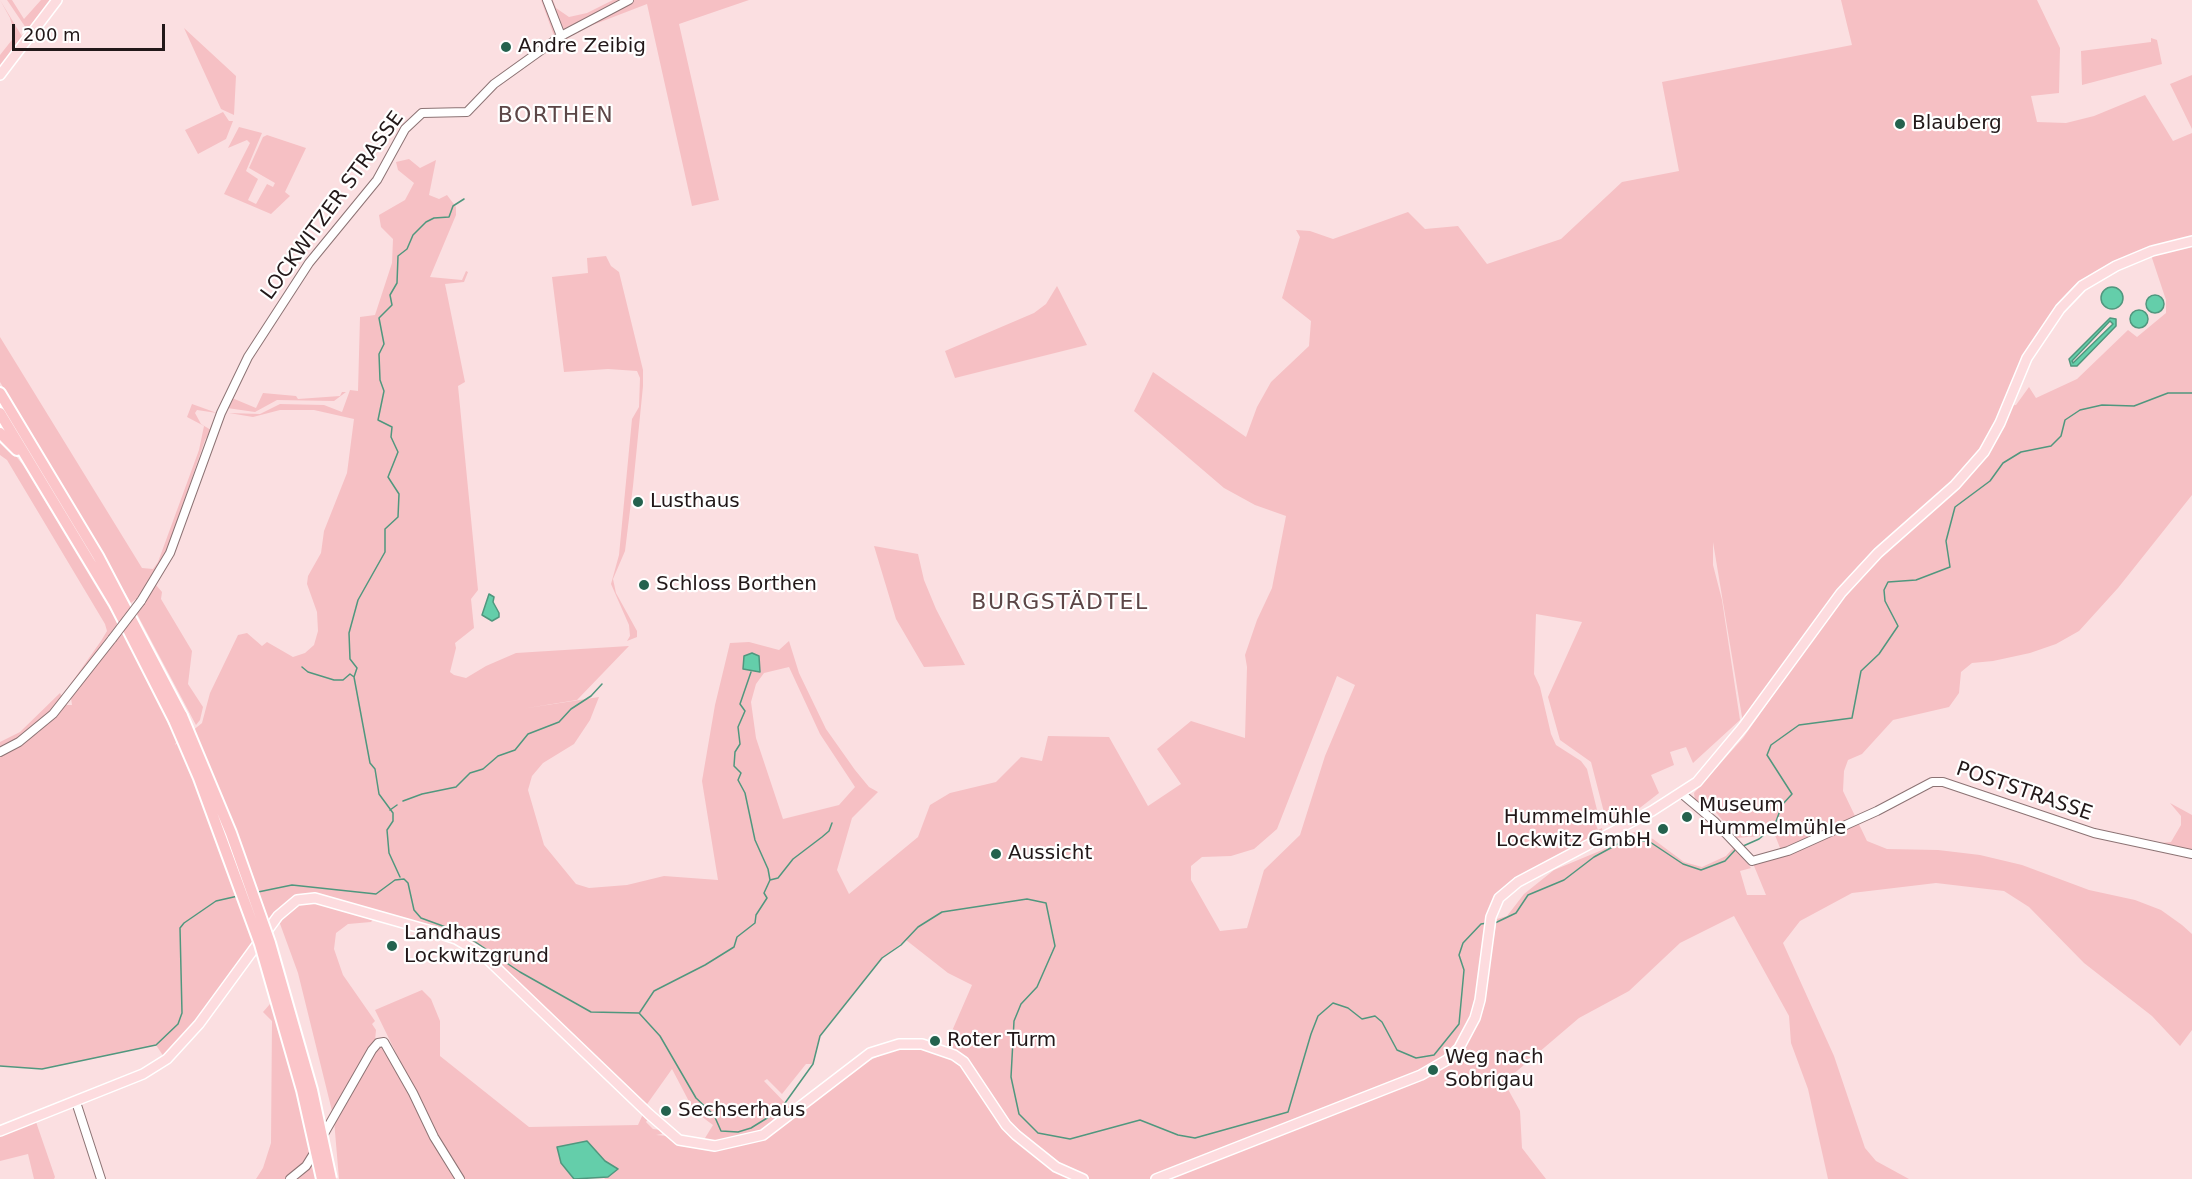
<!DOCTYPE html>
<meta charset="utf-8">
<style>
body{margin:0}
#map{position:relative;width:2192px;height:1179px;overflow:hidden;background:#fbdfe1;font-family:"DejaVu Sans",sans-serif}
canvas{display:block}
.scale{position:absolute;left:12px;top:24px;width:153px;height:27px;box-sizing:border-box;border:3px solid #221819;border-top:0;padding-left:8px;font-size:18px;line-height:21px;white-space:nowrap;color:#221819;-webkit-text-stroke:4px #fff;paint-order:stroke}
</style>
<div id="map">
<canvas width="2192" height="1179"></canvas>
<div class="scale">200 m</div>
</div>
<script>
const ctx = document.querySelector('canvas').getContext('2d');
ctx.lineJoin = 'round';
function fillPath(path, color) {
  ctx.fillStyle = color;
  ctx.fill(path, 'evenodd');
}
function shape(rows) {
  const path = new Path2D();
  for (const r of rows) {
    if (r.length === 3) {
      path.moveTo(r[0] + r[2], r[1]);
      path.arc(r[0], r[1], r[2], 0, 2 * Math.PI);
      continue;
    }
    path.moveTo(r[0], r[1]);
    for (let i = 2; i < r.length; i += 2) path.lineTo(r[i], r[i + 1]);
  }
  return path;
}
function strokePath(path, color, width, dash) {
  ctx.strokeStyle = color;
  ctx.lineWidth = width;
  ctx.lineCap = dash ? 'butt' : 'round';
  ctx.setLineDash(dash || []);
  ctx.stroke(path);
}
function label(font, color, halo, rows, align = 'center') {
  ctx.font = font + ' "DejaVu Sans",sans-serif';
  ctx.lineWidth = 4.5;
  ctx.setLineDash([]);
  ctx.textBaseline = 'middle';
  ctx.strokeStyle = halo;
  ctx.fillStyle = color;
  for (const [text, x, y, turn = 0] of rows) {
    ctx.save();
    ctx.translate(x, y);
    ctx.rotate((+turn || 0) * Math.PI / 180);
    ctx.textAlign = isNaN(turn) ? turn : align;
    if (halo) ctx.strokeText(text, 0, 0);
    ctx.fillText(text, 0, 0);
    ctx.restore();
  }
}
const green = shape([
 [0,0,23,38,0,66,0,55,15,36,10,18],
 [7,0,12,0,24,19,41,0,53,0,28,31],
 [541,0,553,0,556,8,569,17,587,13,613,0,749,0,679,24,719,200,692,206,647,4,590,26,557,44],
 [1841,0,2037,0,2060,48,2059,93,2031,96,2037,122,2066,123,2094,116,2145,95,2173,141,2192,133,2192,241,2139,252,2057,307,2023,358,2006,406,2016,405,2029,387,2036,398,2077,379,2128,330,2137,337,2166,313,2166,300,2151,255,2192,243,2192,495,2118,588,2079,631,2056,644,2030,653,1993,661,1972,663,1961,672,1959,693,1949,707,1893,720,1862,754,1848,760,1844,771,1843,791,1867,841,1887,849,1938,850,1980,855,2022,865,2089,890,2135,900,2161,910,2182,925,2192,934,2192,1030,2180,1046,2152,1016,2084,963,2029,907,2004,891,1936,883,1852,893,1800,921,1783,943,1834,1056,1865,1148,1876,1161,1909,1179,1828,1179,1808,1089,1791,1043,1789,1016,1734,916,1680,943,1629,991,1579,1018,1504,1082,1520,1111,1522,1148,1546,1179,604,1179,617,1169,605,1161,587,1141,561,1163,574,1179,463,1179,437,1137,375,1010,422,990,431,999,440,1021,440,1056,529,1127,638,1125,643,1114,648,1119,646,1122,653,1129,661,1130,662,1134,656,1135,668,1136,690,1147,730,1148,765,1138,863,1063,894,1050,921,1048,942,1054,972,985,948,973,906,940,882,958,820,1036,813,1064,806,1064,782,1094,767,1079,764,1081,793,1111,777,1124,742,1139,702,1143,713,1125,694,1111,672,1069,645,1107,506,973,436,928,318,896,296,898,195,1024,164,1057,156,1045,42,1069,0,1066,0,757,39,732,66,705,72,705,71,698,122,632,170,722,168,723,177,740,175,745,202,723,210,693,238,635,247,633,262,646,267,642,293,657,305,653,314,645,318,631,317,612,307,584,308,576,321,553,324,531,347,473,354,419,314,410,280,410,253,417,229,413,260,414,280,404,324,405,342,412,350,390,358,391,360,317,375,315,392,263,393,239,381,227,379,215,405,200,414,183,398,170,396,162,409,159,420,168,436,160,429,195,439,199,447,195,456,207,456,215,430,277,462,280,466,271,468,272,464,282,445,284,465,382,458,386,478,590,471,599,474,628,455,643,456,648,450,672,454,675,466,678,486,666,516,653,629,646,577,700,521,709,599,697,590,720,574,744,543,763,532,776,528,790,544,845,576,884,589,888,627,885,664,876,718,880,702,781,715,705,730,643,749,642,779,650,789,641,799,673,826,729,855,770,869,787,878,792,852,818,837,870,849,894,918,837,930,805,950,793,996,782,1021,757,1042,761,1048,736,1109,737,1148,806,1181,784,1157,749,1191,721,1245,738,1247,667,1245,655,1257,620,1272,588,1286,516,1255,505,1224,488,1134,411,1153,372,1246,437,1257,407,1271,382,1309,346,1311,321,1282,298,1300,237,1296,230,1310,231,1333,239,1408,212,1425,229,1458,226,1487,264,1561,239,1622,182,1679,171,1662,82,1852,45],
 [1713,542,1743,723,1819,615,1836,594,1856,583,1835,608,1743,738,1694,793,1695,800,1714,810,1737,838,1759,836,1771,825,1782,853,1752,861,1766,895,1747,895,1740,871,1751,868,1734,847,1726,856,1702,867,1684,862,1653,839,1634,832,1602,850,1554,870,1524,894,1507,916,1497,919,1481,1010,1473,1032,1461,1050,1478,997,1497,894,1512,881,1603,834,1602,828,1598,830,1593,817,1598,814,1587,769,1581,761,1556,745,1551,734,1540,687,1534,674,1536,614,1582,622,1548,697,1560,740,1591,762,1607,824,1612,825,1623,821,1659,793,1651,775,1674,765,1670,752,1686,747,1693,763,1740,720,1722,600,1713,565],
 [789,667,820,734,855,787,839,805,783,819,756,738,751,702,756,684,764,673],
 [1337,676,1355,685,1325,756,1300,835,1264,870,1247,928,1220,931,1191,880,1191,866,1202,857,1231,856,1254,849,1277,829],
 [184,28,236,76,234,115,221,109],
 [2151,38,2157,40,2162,64,2082,85,2081,51,2151,42],
 [2192,75,2192,129,2170,84],
 [223,112,229,121,233,121,226,139,198,154,185,130],
 [239,127,262,133,246,171,258,179,248,200,256,204,267,184,273,187,275,183,249,168,263,137,267,135,306,148,285,192,290,196,271,214,224,194,250,143,247,140,228,148],
 [606,256,611,266,619,272,643,370,643,386,633,486,625,551,613,579,616,593,637,631,637,637,627,641,630,636,629,625,611,584,619,555,632,419,639,407,640,378,637,371,608,369,564,372,552,277,588,273,587,258],
 [1057,286,1087,345,955,378,945,351,1034,313,1046,304],
 [0,337,142,568,153,569,158,562,199,450,204,426,187,417,192,404,217,413,197,410,195,413,201,424,211,430,205,440,164,559,141,595,131,603,0,382],
 [342,392,346,392,334,401,277,400,255,412,227,408,232,398,256,408,263,393,296,396,298,399,340,396],
 [0,436,23,465,118,623,69,690,67,689,101,641,107,631,105,624,7,460,0,455],
 [874,546,918,554,924,580,936,609,965,665,924,667,896,619],
 [156,585,162,592,161,599,192,651,188,684,203,707,200,720,196,725,137,614],
 [60,693,63,699,53,712,19,739,0,750,0,742,20,732],
 [2170,803,2192,815,2192,854,2151,844,2171,842,2181,825,2181,816],
 [314,901,376,916,371,922,348,924,336,933,334,949,343,975,375,1021,372,1024,376,1030,375,1041,332,1111,298,973,279,921,296,904],
 [277,996,316,1156,315,1179,256,1179,263,1168,271,1143,272,1021,263,1012],
 [379,1046,384,1046,456,1179,339,1179,334,1120],
 [35,1119,55,1177,54,1179,34,1179,28,1154,0,1161,0,1135]
]);
const water = shape([
 [2112,298,11],
 [2155,304,9],
 [2139,319,9],
 [2110,318,2116,319,2116,326,2077,366,2071,366,2069,359,2110,318],
 [2110,321,2113,324,2073,363,2072,361,2110,321],
 [489,594,494,597,493,602,499,613,499,617,492,621,482,615,489,594],
 [752,653,759,656,760,672,743,669,744,656,752,653],
 [587,1141,605,1161,618,1169,608,1177,574,1179,561,1163,557,1147,587,1141]
]);
const stream = shape([
 [302,667,308,672,334,680,343,680,350,674,354,677],
 [403,801,422,794,456,787,470,773,483,769,498,756,515,750,528,734,559,722,571,709,591,696,602,684],
 [390,810,397,805],
 [1741,847,1759,839,1774,827,1782,805,1792,794,1767,755,1771,745,1799,725,1852,718,1861,671,1879,654,1898,626,1885,601,1884,590,1888,582,1916,580,1950,567,1946,541,1955,507,1990,481,2003,463,2021,452,2051,446,2061,436,2065,420,2080,410,2102,405,2134,406,2168,393,2192,393],
 [400,877,389,853,387,830,393,821,393,813,379,794,375,769,370,763,354,677,357,668,350,659,349,633,358,600,385,552,385,529,398,517,399,494,388,477,398,452,391,437,392,427,378,420,384,391,380,380,379,354,384,344,379,318,392,305,390,295,397,283,398,256,407,249,413,235,426,222,434,218,449,217,453,206,464,199],
 [770,880,778,878,793,859,822,837,829,831,832,823],
 [258,892,292,885,376,894,395,880,404,879,408,883,414,910,421,918,462,933,520,972,591,1012,639,1013,660,1036,696,1098,714,1115,721,1131,738,1132,751,1128,780,1110,813,1064,820,1036,882,958,901,945,918,927,942,912,1027,899,1046,903,1055,946,1037,987,1021,1004,1014,1021,1011,1077,1019,1114,1038,1133,1070,1139,1140,1120,1178,1135,1195,1138,1288,1112,1311,1034,1318,1016,1333,1003,1348,1008,1362,1019,1375,1016,1382,1022,1397,1050,1416,1058,1434,1055,1459,1024,1464,970,1459,955,1463,943,1481,924,1487,923],
 [1495,923,1516,913,1528,895,1564,880,1594,857,1618,844,1636,840,1650,842,1683,864,1701,870,1725,861,1737,848],
 [640,1012,654,991,705,965,734,947,737,937,755,923,756,915,767,898,764,893,770,880,768,869,755,840,745,793,738,780,741,773,734,766,735,752,740,744,738,727,745,711,740,704,751,672],
 [0,1066,42,1069,156,1045,178,1024,182,1013,180,928,184,923,216,901,238,896]
]);
const minor = shape([
 [547,0,561,36],
 [141,601,170,553,221,413,248,357,309,263,377,180,405,129,422,113,467,112,494,84,561,36,629,0],
 [0,752,19,742,53,714,112,639],
 [1682,794,1714,821,1752,861,1788,851,1877,811,1932,782,1943,782,2094,833,2192,854],
 [76,1102,101,1179],
 [321,1139,372,1050,378,1043,384,1042,413,1093,434,1137,460,1179],
 [290,1179,306,1166,316,1150]
]);
const major = shape([
 [0,75,57,0],
 [0,1131,143,1074,167,1059,199,1024,278,916,297,900,315,898,435,932,456,939,483,955,649,1114,679,1140,715,1146,763,1135,870,1053,899,1044,922,1044,954,1055,964,1062,1006,1125,1016,1135,1056,1167,1083,1179],
 [1156,1179,1421,1075,1447,1060,1459,1048,1475,1018,1480,1000,1491,917,1499,898,1518,882,1652,811,1697,782,1743,727,1841,593,1878,553,1955,485,1984,452,2000,423,2027,358,2060,309,2082,286,2116,266,2152,251,2192,241]
]);
const highway = shape([
 [0,393,98,556,182,716],
 [0,413,115,604,174,720],
 [0,433,17,450]
]);
const minorBridge = shape([
 [112,639,141,601]
]);
const highwayBridge = shape([
 [182,716,231,833,270,943,312,1090,331,1179],
 [174,720,199,778,260,944,302,1090,322,1179]
]);
const markers = [
 [506,47,6,"#24624e"],
 [1900,124,6,"#24624e"],
 [638,502,6,"#24624e"],
 [644,585,6,"#24624e"],
 [1687,817,6,"#24624e"],
 [1663,829,6,"#24624e"],
 [996,854,6,"#24624e"],
 [392,946,6,"#24624e"],
 [935,1041,6,"#24624e"],
 [1433,1070,6,"#24624e"],
 [666,1111,6,"#24624e"]
];
const poiNames = [
 ["Andre Zeibig",518,47],
 ["Blauberg",1912,124],
 ["Lusthaus",650,502],
 ["Schloss Borthen",656,585],
 ["Museum",1699,806],
 ["Hummelmühle",1699,829],
 ["Hummelmühle",1651,818,"right"],
 ["Lockwitz GmbH",1651,841,"right"],
 ["Aussicht",1008,854],
 ["Landhaus",404,934],
 ["Lockwitzgrund",404,957],
 ["Roter Turm",947,1041],
 ["Weg nach",1445,1058],
 ["Sobrigau",1445,1081],
 ["Sechserhaus",678,1111]
];
const streetNames = [
 ["LOCKWITZER STRASSE",333,206,-54],
 ["POSTSTRASSE",2024,792,19]
];
const quarterNames = [
 ["BORTHEN",556,116],
 ["BURGSTÄDTEL",1060,603]
];
fillPath(green, '#f6c0c4');
fillPath(water, '#64ceaa');
strokePath(water, '#50977e', 1.5);
strokePath(stream, '#50977e', 1.5);
strokePath(minor, '#8c7374', 10);
strokePath(major, '#fff', 12);
strokePath(highway, '#fff', 14);
strokePath(minor, '#fff', 8);
strokePath(major, '#fddcdf', 9);
strokePath(highway, '#fbc5c9', 10);
strokePath(minorBridge, '#8c7374', 10, []);
strokePath(highwayBridge, '#fff', 14, []);
strokePath(minorBridge, '#fff', 8);
strokePath(highwayBridge, '#fbc5c9', 10);
for (const [x, y, r, color] of markers) {
  const dot = new Path2D();
  dot.arc(x, y, r, 0, 2 * Math.PI);
  ctx.fillStyle = color;
  ctx.fill(dot);
  strokePath(dot, '#fff', 2);
}
label('20px', '#221819', '#fff', poiNames, 'left');
label('20px', '#221819', '#fff', streetNames);
ctx.letterSpacing = '1.5px';
label('22px', '#5c4647', '#fff', quarterNames);
ctx.letterSpacing = '0px';
</script>
